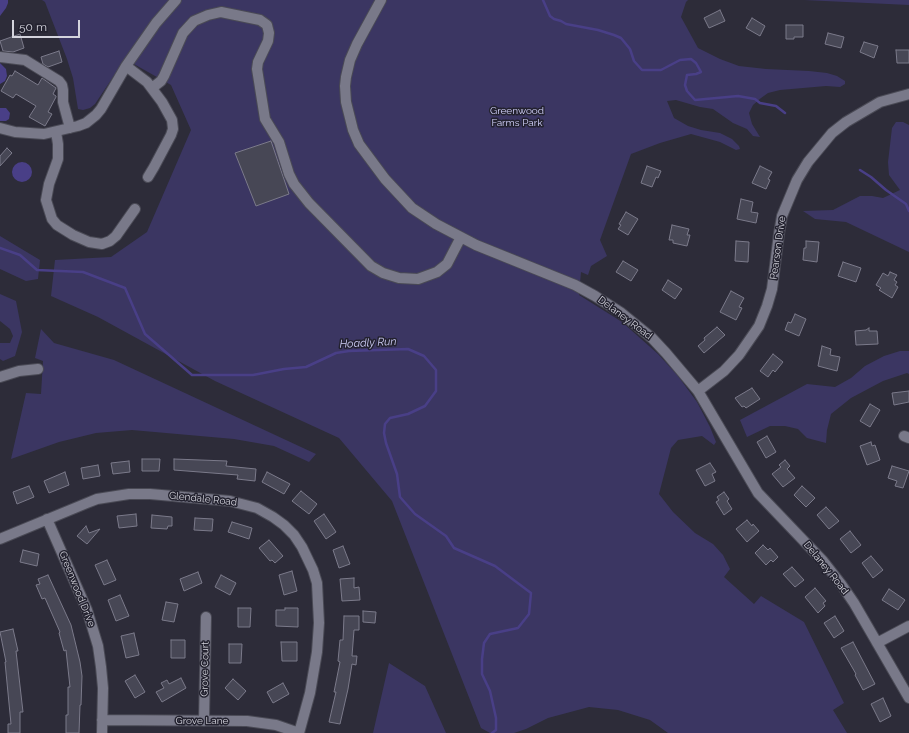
<!DOCTYPE html>
<style>
body{margin:0}
#map{position:relative;width:909px;height:733px;overflow:hidden;background:#2d2c39;font-family:Raleway,sans-serif}
canvas{display:block}
.scale{position:absolute;left:12px;top:20px;width:68px;height:18px;box-sizing:border-box;border:2px solid #d4d4dd;border-top:0;padding-left:5px;font-size:12px;line-height:14px;white-space:nowrap;color:#d4d4dd;-webkit-text-stroke:3px #23222f;paint-order:stroke}
</style>
<div id="map">
<canvas width="909" height="733"></canvas>
<div class="scale">50 m</div>
</div>
<script>
const ctx = document.querySelector('canvas').getContext('2d');
ctx.lineJoin = 'round';
function fillPath(path, color) {
  ctx.fillStyle = color;
  ctx.fill(path, 'evenodd');
}
function shape(rows) {
  const path = new Path2D();
  for (const r of rows) {
    if (r.length === 3) {
      path.moveTo(r[0] + r[2], r[1]);
      path.arc(r[0], r[1], r[2], 0, 2 * Math.PI);
      continue;
    }
    path.moveTo(r[0], r[1]);
    for (let i = 2; i < r.length; i += 2) path.lineTo(r[i], r[i + 1]);
  }
  return path;
}
function strokePath(path, color, width, dash) {
  ctx.strokeStyle = color;
  ctx.lineWidth = width;
  ctx.lineCap = dash ? 'butt' : 'round';
  ctx.setLineDash(dash || []);
  ctx.stroke(path);
}
function label(font, color, halo, rows, align = 'center') {
  ctx.font = font + ' Raleway,sans-serif';
  ctx.lineWidth = 3;
  ctx.setLineDash([]);
  ctx.textBaseline = 'middle';
  ctx.strokeStyle = halo;
  ctx.fillStyle = color;
  for (const [text, x, y, turn = 0] of rows) {
    ctx.save();
    ctx.translate(x, y);
    ctx.rotate((+turn || 0) * Math.PI / 180);
    ctx.textAlign = isNaN(turn) ? turn : align;
    if (halo) ctx.strokeText(text, 0, 0);
    ctx.fillText(text, 0, 0);
    ctx.restore();
  }
}
const green = shape([
 [42,0,688,0,686,2,681,17,698,48,720,59,739,66,766,69,809,71,827,73,837,76,845,81,845,84,840,87,826,86,780,90,768,93,761,98,753,105,749,113,752,124,760,137,753,136,747,129,733,123,713,109,700,107,676,100,667,101,674,118,688,126,701,130,720,133,732,139,739,146,740,149,736,150,720,142,691,134,660,143,631,154,600,240,607,256,591,266,588,275,581,272,579,295,622,322,658,354,678,376,697,402,710,427,716,442,714,445,702,436,678,440,671,448,659,494,673,512,695,533,713,544,723,555,730,569,724,577,754,604,761,596,804,622,844,703,833,710,847,733,668,733,650,720,618,710,589,707,548,718,526,729,514,733,490,733,481,728,392,501,339,438,215,381,98,317,51,296,55,260,111,257,147,232,191,130,171,85,125,59,95,104,90,108,83,110,78,109,73,78,67,59,45,2],
 [804,0,909,0,909,5],
 [896,122,903,122,909,125,909,252,846,222,815,219,803,211,833,210,860,196,872,196,883,198,900,190,889,175,888,162,892,128],
 [0,236,40,260,38,279,26,281,0,269],
 [0,294,16,301,22,332,15,356,3,361,0,359,0,343,10,343,13,336,10,329,0,321],
 [41,329,54,343,114,360,316,454,309,462,274,446,234,439,132,430,96,433,59,442,11,459,26,393,41,394,43,361,35,358],
 [900,351,909,351,909,374,907,373,883,381,851,398,831,414,827,430,826,443,807,438,798,429,785,426,770,426,747,437,740,420,807,384,835,387,851,378,865,366,884,356],
 [389,663,425,686,446,733,373,733]
]);
const water = shape([
 [0,0,8,0,8,3,6,8,0,16],
 [0,63,6,69,7,76,5,81,0,84],
 [0,108,6,108,10,113,9,119,6,121,0,121],
 [22,172,10]
]);
const stream = shape([
 [543,0,550,16,554,19,561,21,566,24,598,30,614,35,621,38,630,49,634,61,642,70,661,70,680,60,691,59,696,63,701,72,696,74,687,75,685,85,687,91,695,100,738,96,755,99,760,103,776,106,785,113],
 [860,170,871,177,886,190,906,204,909,211],
 [0,248,20,255,37,270,83,272,125,288,145,334,192,375,253,375,284,369,306,367,336,353,349,351,408,349,424,356,436,370,436,391,425,406,408,414,390,418,385,424,384,433,386,443,397,474,400,497,415,514,446,536,454,548,495,566,531,593,529,614,518,628,490,634,484,643,482,659,482,674,490,691,496,718,496,730,492,733]
]);
const building = shape([
 [720,10,725,21,709,28,704,18,720,10],
 [752,18,765,26,760,36,746,28,752,18],
 [786,25,803,25,803,37,794,37,794,39,786,39,786,25],
 [828,33,844,37,841,48,825,44,828,33],
 [20,34,24,48,13,52,3,51,0,41,20,34],
 [864,42,878,46,874,58,860,52,864,42],
 [896,50,909,50,909,63,897,63,896,50],
 [59,51,62,62,48,67,43,64,41,57,59,51],
 [15,71,38,85,42,78,56,88,53,94,56,96,56,97,48,112,52,114,45,126,29,117,36,106,16,94,13,98,1,91,10,75,12,76,15,71],
 [271,141,289,194,256,206,235,153,271,141],
 [7,148,12,153,0,166,0,156,7,148],
 [647,166,661,171,658,178,656,177,652,187,641,183,647,166],
 [760,166,772,172,768,179,770,180,766,189,752,183,760,166],
 [741,199,753,202,751,212,758,213,756,223,737,219,741,199],
 [626,212,638,219,628,235,618,229,621,225,619,224,626,212],
 [672,225,689,229,687,235,690,235,687,246,673,243,673,240,669,240,672,225],
 [736,241,749,242,748,262,735,261,736,241],
 [806,241,819,242,817,262,803,260,804,248,806,248,806,241],
 [623,261,638,270,631,281,616,272,623,261],
 [843,262,861,268,856,282,838,276,843,262],
 [890,272,897,275,894,280,897,282,895,285,898,287,892,298,879,290,881,288,876,285,883,273,888,276,890,272],
 [668,280,682,289,675,299,662,290,668,280],
 [731,291,744,298,739,307,742,308,736,320,720,312,731,291],
 [795,314,806,319,799,336,785,330,788,322,791,323,795,314],
 [717,327,725,335,704,353,698,346,705,340,704,338,717,327],
 [869,328,869,331,877,331,878,344,856,345,855,331,866,330,869,328],
 [822,346,831,349,830,355,840,357,837,371,818,366,822,346],
 [773,354,783,362,775,372,773,370,768,377,760,371,773,354],
 [752,388,760,399,746,408,744,406,742,407,735,398,752,388],
 [909,391,909,402,894,405,892,393,909,391],
 [870,404,880,410,870,427,860,421,870,404],
 [767,436,776,452,766,458,757,442,767,436],
 [871,442,872,446,875,445,880,460,867,465,860,446,871,442],
 [142,459,160,459,159,471,142,471,142,459],
 [174,459,227,461,226,466,256,469,255,481,237,479,238,475,174,470,174,459],
 [785,460,790,466,787,469,795,478,783,487,772,474,781,467,779,465,785,460],
 [129,461,130,472,113,474,111,463,129,461],
 [710,463,716,472,712,474,715,481,705,486,696,470,710,463],
 [98,465,100,476,83,479,81,468,98,465],
 [892,466,909,471,903,488,895,486,897,481,888,478,892,466],
 [65,472,69,485,49,493,44,481,65,472],
 [267,472,290,484,284,494,262,482,267,472],
 [29,486,34,497,17,504,13,492,29,486],
 [802,486,815,498,806,507,794,495,802,486],
 [301,491,317,504,309,514,292,501,301,491],
 [724,492,729,499,727,501,732,509,724,515,716,502,719,500,717,497,724,492],
 [826,507,839,521,829,529,817,515,826,507],
 [136,514,137,526,119,528,117,516,136,514],
 [324,514,336,532,326,539,314,521,324,514],
 [152,515,172,517,172,526,168,526,167,529,151,528,152,515],
 [195,518,213,519,212,531,194,530,195,518],
 [747,520,752,526,753,524,759,531,747,542,736,529,747,520],
 [232,522,252,528,249,539,228,532,232,522],
 [86,526,89,533,100,529,87,544,77,536,86,526],
 [850,531,861,545,851,553,840,539,850,531],
 [269,540,283,556,275,563,272,560,270,561,259,548,269,540],
 [763,545,768,550,770,548,778,557,773,562,771,560,766,565,755,553,763,545],
 [343,546,350,564,339,568,333,550,343,546],
 [23,550,39,554,37,566,20,562,23,550],
 [871,556,883,570,873,578,862,563,871,556],
 [107,560,116,580,104,585,95,565,107,560],
 [792,567,804,580,795,587,783,574,792,567],
 [292,571,297,591,284,595,279,575,292,571],
 [198,572,202,583,184,591,180,579,198,572],
 [48,575,71,625,80,662,82,676,81,705,80,705,79,733,66,733,66,715,68,715,68,687,70,687,66,650,64,651,59,633,60,632,45,598,42,599,36,585,40,584,38,579,48,575],
 [221,575,236,583,230,595,215,587,221,575],
 [354,578,354,588,359,587,360,600,342,601,340,579,354,578],
 [815,588,826,601,823,603,825,606,818,613,805,597,815,588],
 [889,589,905,600,898,610,882,600,889,589],
 [120,595,129,616,116,621,108,600,120,595],
 [166,602,178,604,174,622,162,620,166,602],
 [238,608,251,608,250,627,238,627,238,608],
 [285,608,298,608,298,627,276,626,276,610,285,610,285,608],
 [363,611,376,612,375,623,363,622,363,611],
 [344,616,359,616,359,630,354,630,352,656,357,656,356,665,352,664,348,689,340,724,329,722,336,692,334,692,340,662,338,661,340,640,343,640,344,616],
 [835,616,844,631,834,638,824,623,835,616],
 [13,629,18,651,16,651,23,712,20,712,20,733,8,733,8,724,11,724,5,662,6,662,0,632,13,629],
 [134,633,139,655,126,658,121,636,134,633],
 [171,640,185,640,185,658,171,658,171,640],
 [281,642,297,642,297,661,282,661,281,642],
 [853,642,875,684,863,690,855,675,856,674,841,648,853,642],
 [229,644,242,644,241,663,229,663,229,644],
 [135,675,145,692,135,698,125,681,135,675],
 [181,678,186,688,162,702,156,692,164,688,161,683,167,680,169,684,181,678],
 [233,679,246,691,238,700,225,688,233,679],
 [283,683,289,694,273,703,267,692,283,683],
 [883,698,891,716,880,722,871,704,883,698]
]);
const minor = shape([
 [381,0,357,44,350,60,346,77,345,86,346,102,353,130,359,144,385,179,412,208,436,224,476,245,575,285,595,296,620,312,652,338,666,353,698,391,758,493,823,561,841,584,854,603,909,698],
 [0,57,25,60,59,81,62,85,63,90,63,102,70,128],
 [126,66,147,82,162,102,172,120,173,129,171,135,154,167,148,177],
 [152,88,161,81,164,76,183,33,194,21,208,15,221,12,260,20,267,25,269,33,268,41,258,62,257,69,265,119,279,142,289,174,294,184,309,203,371,266,383,273,399,278,418,279,437,272,447,264,461,237],
 [0,128,15,132,44,134,78,126,86,123,96,115,101,109,126,66,156,23,176,0],
 [56,132,58,144,58,159,49,184,46,200,52,219,57,225,73,235,89,242,102,244,110,241,116,236,135,209],
 [0,377,19,371,38,369],
 [698,391,724,371,739,355,759,326,767,306,772,289,779,234,782,216,797,180,808,162,832,133,846,122,880,102,909,94],
 [904,436,909,438],
 [47,519,87,610,98,646,101,667,103,688,102,733],
 [0,539,87,503,97,499,129,494,150,494,230,501,257,508,273,517,284,525,294,535,302,547,313,570,317,583,319,623,317,652,310,693,299,733],
 [877,643,909,626],
 [102,720,247,721,276,725,299,733],
 [204,721,206,617]
]);
const parkNames = [
 ["Greenwood",517,111],
 ["Farms Park",517,123]
];
const streetNames = [
 ["Pearson Drive",778,248,-82],
 ["Delaney Road",625,318,37],
 ["Glendale Road",203,499,6],
 ["Delaney Road",826,568,51],
 ["Greenwood Drive",77,589,68],
 ["Grove Court",205,669,-89],
 ["Grove Lane",202,721]
];
const waterNames = [
 ["Hoadly Run",368,343,-3]
];
fillPath(green, '#3b3662');
fillPath(water, '#493f87');
strokePath(stream, '#493f87', 2.5);
fillPath(building, '#474755');
strokePath(building, '#7b7a8a', 1);
strokePath(minor, '#4a4a55', 12);
strokePath(minor, '#797989', 10);
label('10px', '#d3d2fc', '#23222f', parkNames);
label('10px', '#d4d4dd', '#23222f', streetNames);
label('italic 11px', '#cecdf7', '#23222f', waterNames);
</script>
